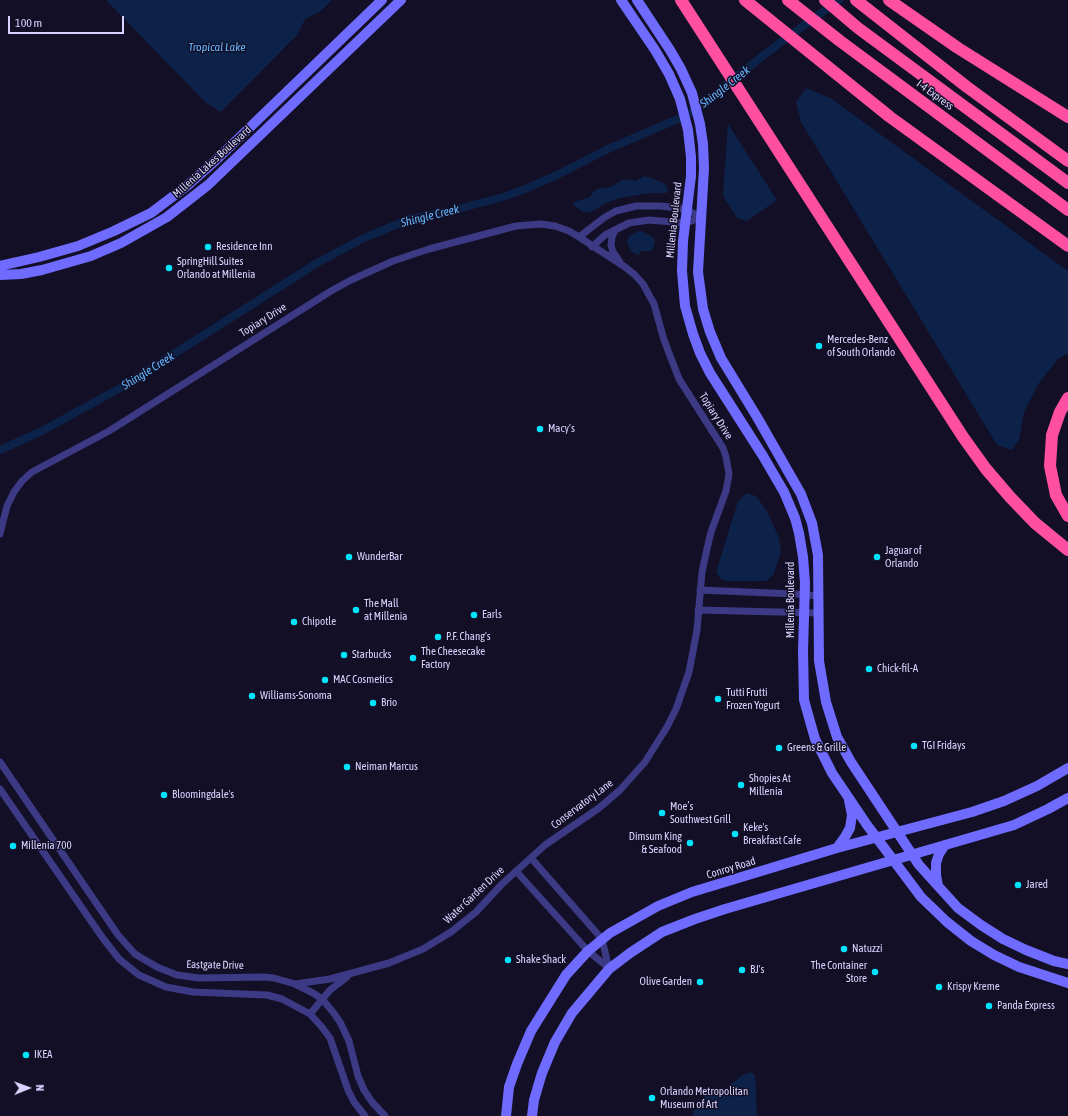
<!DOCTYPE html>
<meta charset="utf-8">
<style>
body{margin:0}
#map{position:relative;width:1068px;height:1116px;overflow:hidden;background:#130f26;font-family:"Asap Condensed",sans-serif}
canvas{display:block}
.north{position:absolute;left:8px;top:1068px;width:40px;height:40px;-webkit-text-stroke:3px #130f26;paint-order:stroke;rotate:89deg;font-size:11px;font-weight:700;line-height:16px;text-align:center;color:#d9d4ff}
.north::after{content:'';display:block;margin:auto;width:14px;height:18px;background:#d9d4ff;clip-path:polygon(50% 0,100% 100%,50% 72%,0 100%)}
.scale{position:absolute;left:8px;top:16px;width:116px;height:18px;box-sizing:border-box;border:2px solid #d9d4ff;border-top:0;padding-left:5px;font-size:12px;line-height:14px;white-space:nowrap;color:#d9d4ff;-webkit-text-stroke:3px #130f26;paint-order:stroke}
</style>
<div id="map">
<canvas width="1068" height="1116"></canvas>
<div class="north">N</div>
<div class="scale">100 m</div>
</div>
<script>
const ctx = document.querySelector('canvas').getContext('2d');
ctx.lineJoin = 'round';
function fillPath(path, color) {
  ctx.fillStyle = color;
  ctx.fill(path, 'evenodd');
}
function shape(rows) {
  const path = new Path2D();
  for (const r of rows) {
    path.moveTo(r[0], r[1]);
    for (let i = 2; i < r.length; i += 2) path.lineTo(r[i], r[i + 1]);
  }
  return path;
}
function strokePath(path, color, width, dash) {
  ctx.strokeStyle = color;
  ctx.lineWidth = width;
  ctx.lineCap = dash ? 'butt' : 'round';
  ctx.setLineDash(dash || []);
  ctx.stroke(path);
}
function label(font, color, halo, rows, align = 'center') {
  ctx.font = font + ' "Asap Condensed",sans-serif';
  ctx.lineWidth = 3;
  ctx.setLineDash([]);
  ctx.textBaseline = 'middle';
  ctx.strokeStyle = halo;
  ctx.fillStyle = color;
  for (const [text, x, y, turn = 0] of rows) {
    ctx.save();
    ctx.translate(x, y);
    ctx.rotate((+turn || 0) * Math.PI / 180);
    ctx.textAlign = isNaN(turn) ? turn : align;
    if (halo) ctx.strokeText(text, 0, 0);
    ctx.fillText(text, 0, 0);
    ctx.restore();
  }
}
const water = shape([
 [106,0,332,0,321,11,305,19,298,34,221,112,205,102],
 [806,88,832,99,1068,271,1068,353,1058,359,1039,383,1024,412,1019,440,1012,450,997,445,801,122,796,102],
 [728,124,777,200,747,221,737,218,723,196],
 [644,176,648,177,662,182,667,186,668,191,666,193,650,193,620,198,606,203,591,212,583,212,573,205,574,202,590,197,593,192,597,189,611,187,620,181,625,179,636,181],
 [639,231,644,232,651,236,654,238,655,243,652,251,642,251,638,255,632,252,627,243,629,236],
 [747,493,756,496,767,511,779,538,781,551,774,574,766,581,728,581,721,579,716,572,738,501],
 [750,1072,755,1075,757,1116,692,1116,694,1111,707,1093,711,1090,727,1087,743,1075]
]);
const canal = shape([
 [0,450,42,431,122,387,317,263,364,238,410,219,451,211,506,196,525,189,557,175,608,149,685,116,713,98,727,84,777,45,839,0]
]);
const street = shape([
 [615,230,612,237,611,245,613,252,620,262],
 [579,237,605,217,616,211,636,206,660,206,679,208,688,210,701,218],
 [592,247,605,235,629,223,649,220,685,223,701,218],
 [0,534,7,506,14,492,22,481,32,472,109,431,331,291,351,280,393,261,429,249,516,226,541,224,555,226,569,231,579,237,625,267,635,275,643,284,654,304,664,340,679,379,723,448,726,457,729,474,726,491,711,532,707,549,702,572,697,630,689,672,676,709,667,727,645,762,620,790,599,808,545,845,502,884,476,912,451,932,423,949,389,963,330,979,295,984],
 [700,590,795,594,819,596],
 [698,610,819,613],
 [0,762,118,935,135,954,157,967,177,975,199,978,264,977,274,978,295,984,313,993,322,999,333,1012,340,1022,349,1041,358,1076,364,1090,372,1102,385,1116],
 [0,789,102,937,119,959,139,975,166,987,193,992,267,995,282,999,310,1014,321,1026,330,1038,348,1090,354,1102,365,1116],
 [531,858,602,939,609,969],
 [516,871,588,951,609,968],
 [310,1014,330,990,347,977]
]);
const secondary = shape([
 [621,0,655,50,669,74,680,99,688,130,691,157,691,176,683,241,682,271,685,306,693,334,700,353,710,373,763,456,784,492,795,518,799,533,803,557,805,583,803,651,804,700,815,739,832,773,867,825,921,897,947,922,971,941,994,955,1019,967,1068,983],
 [637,0,670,50,681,69,692,93,700,124,703,144,704,168,698,272,703,309,710,332,721,358,757,417,801,494,812,523,818,555,819,661,826,702,837,737,851,762,919,865,958,908,981,925,1003,939,1026,950,1054,961,1068,964],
 [0,266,39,257,78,246,114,231,151,213,188,185,215,161,382,0],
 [0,275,21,274,42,270,91,256,121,243,167,217,208,185,401,0],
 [837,848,845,837,850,828,852,815,849,800],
 [938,886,936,875,936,863,939,854,945,845],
 [506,1116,509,1087,517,1064,531,1031,566,975,588,951,610,933,658,906,692,892,837,848,972,812,1004,801,1037,786,1068,768],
 [532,1116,534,1100,542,1073,555,1042,572,1013,609,969,630,953,662,932,695,919,725,909,1014,825,1048,809,1068,798]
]);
const highway = shape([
 [681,0,963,437,986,469,1010,497,1035,523,1068,550],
 [745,0,890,117,1068,246],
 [788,0,840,41,1068,210],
 [825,0,858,28,1068,183],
 [856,0,967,87,1068,161],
 [889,0,958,48,1068,117],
 [1068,398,1060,412,1052,435,1050,466,1056,495,1068,516]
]);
const markers = [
 [208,247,4,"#00e5ff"],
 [169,268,4,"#00e5ff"],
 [819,346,4,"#00e5ff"],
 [540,429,4,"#00e5ff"],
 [349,557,4,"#00e5ff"],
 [877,557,4,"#00e5ff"],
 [356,610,4,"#00e5ff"],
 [474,615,4,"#00e5ff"],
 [294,622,4,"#00e5ff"],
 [438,637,4,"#00e5ff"],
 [344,655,4,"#00e5ff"],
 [413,658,4,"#00e5ff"],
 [869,669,4,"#00e5ff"],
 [325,680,4,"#00e5ff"],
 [252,696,4,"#00e5ff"],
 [718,699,4,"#00e5ff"],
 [373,703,4,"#00e5ff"],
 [914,746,4,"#00e5ff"],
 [779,748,4,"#00e5ff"],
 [347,767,4,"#00e5ff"],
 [741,785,4,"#00e5ff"],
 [164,795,4,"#00e5ff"],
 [662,813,4,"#00e5ff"],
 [735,834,4,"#00e5ff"],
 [690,843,4,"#00e5ff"],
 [13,846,4,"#00e5ff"],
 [1018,885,4,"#00e5ff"],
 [844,949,4,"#00e5ff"],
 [508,960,4,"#00e5ff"],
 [742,970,4,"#00e5ff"],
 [875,972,4,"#00e5ff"],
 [700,982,4,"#00e5ff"],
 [939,987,4,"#00e5ff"],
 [989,1006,4,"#00e5ff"],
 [26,1055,4,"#00e5ff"],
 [652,1098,4,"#00e5ff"]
];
const streetNames = [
 ["I-4 Express",935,95,36],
 ["Millenia Lakes Boulevard",212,162,-42],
 ["Millenia Boulevard",674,220,-84],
 ["Topiary Drive",263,320,-32],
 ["Topiary Drive",716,416,58],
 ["Millenia Boulevard",791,600,-90],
 ["Conservatory Lane",582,804,-37],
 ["Conroy Road",731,868,-17],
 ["Water Garden Drive",474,895,-43],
 ["Eastgate Drive",215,965,1]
];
const poiNames = [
 ["Residence Inn",216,247],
 ["SpringHill Suites",177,262],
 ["Orlando at Millenia",177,275],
 ["Mercedes-Benz",827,340],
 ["of South Orlando",827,353],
 ["Macy's",548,429],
 ["Jaguar of",885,551],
 ["Orlando",885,564],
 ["WunderBar",357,557],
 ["The Mall",364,604],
 ["at Millenia",364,617],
 ["Earls",482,615],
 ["Chipotle",302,622],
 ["P.F. Chang's",446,637],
 ["The Cheesecake",421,652],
 ["Factory",421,665],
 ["Starbucks",352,655],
 ["Chick-fil-A",877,669],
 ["MAC Cosmetics",333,680],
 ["Tutti Frutti",726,693],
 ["Frozen Yogurt",726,706],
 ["Williams-Sonoma",260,696],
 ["Brio",381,703],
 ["TGI Fridays",922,746],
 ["Greens & Grille",787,748],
 ["Neiman Marcus",355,767],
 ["Shopies At",749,779],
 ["Millenia",749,792],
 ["Bloomingdale's",172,795],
 ["Moe’s",670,807],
 ["Southwest Grill",670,820],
 ["Keke's",743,828],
 ["Breakfast Cafe",743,841],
 ["Dimsum King",682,837,"right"],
 ["& Seafood",682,850,"right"],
 ["Millenia 700",21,846],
 ["Jared",1026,885],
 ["Natuzzi",852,949],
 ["Shake Shack",516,960],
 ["The Container",867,966,"right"],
 ["Store",867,979,"right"],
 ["BJ's",750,970],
 ["Olive Garden",692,982,"right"],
 ["Krispy Kreme",947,987],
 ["Panda Express",997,1006],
 ["IKEA",34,1055],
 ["Orlando Metropolitan",660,1092],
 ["Museum of Art",660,1105]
];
const waterNames = [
 ["Tropical Lake",217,47],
 ["Shingle Creek",725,87,-38],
 ["Shingle Creek",430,216,-14],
 ["Shingle Creek",148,371,-32]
];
fillPath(water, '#0c2248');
strokePath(canal, '#0c2248', 8);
strokePath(street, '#3d3a85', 7);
strokePath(secondary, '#6f6bff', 10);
strokePath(highway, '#ff4fa3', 12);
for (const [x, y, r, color] of markers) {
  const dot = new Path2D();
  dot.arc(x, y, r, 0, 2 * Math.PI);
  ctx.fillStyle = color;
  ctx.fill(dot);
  strokePath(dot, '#130f26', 1.5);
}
label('11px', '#d9d4ff', '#130f26', streetNames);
label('11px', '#d9d4ff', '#130f26', poiNames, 'left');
label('italic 12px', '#62b6ff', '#130f26', waterNames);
</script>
